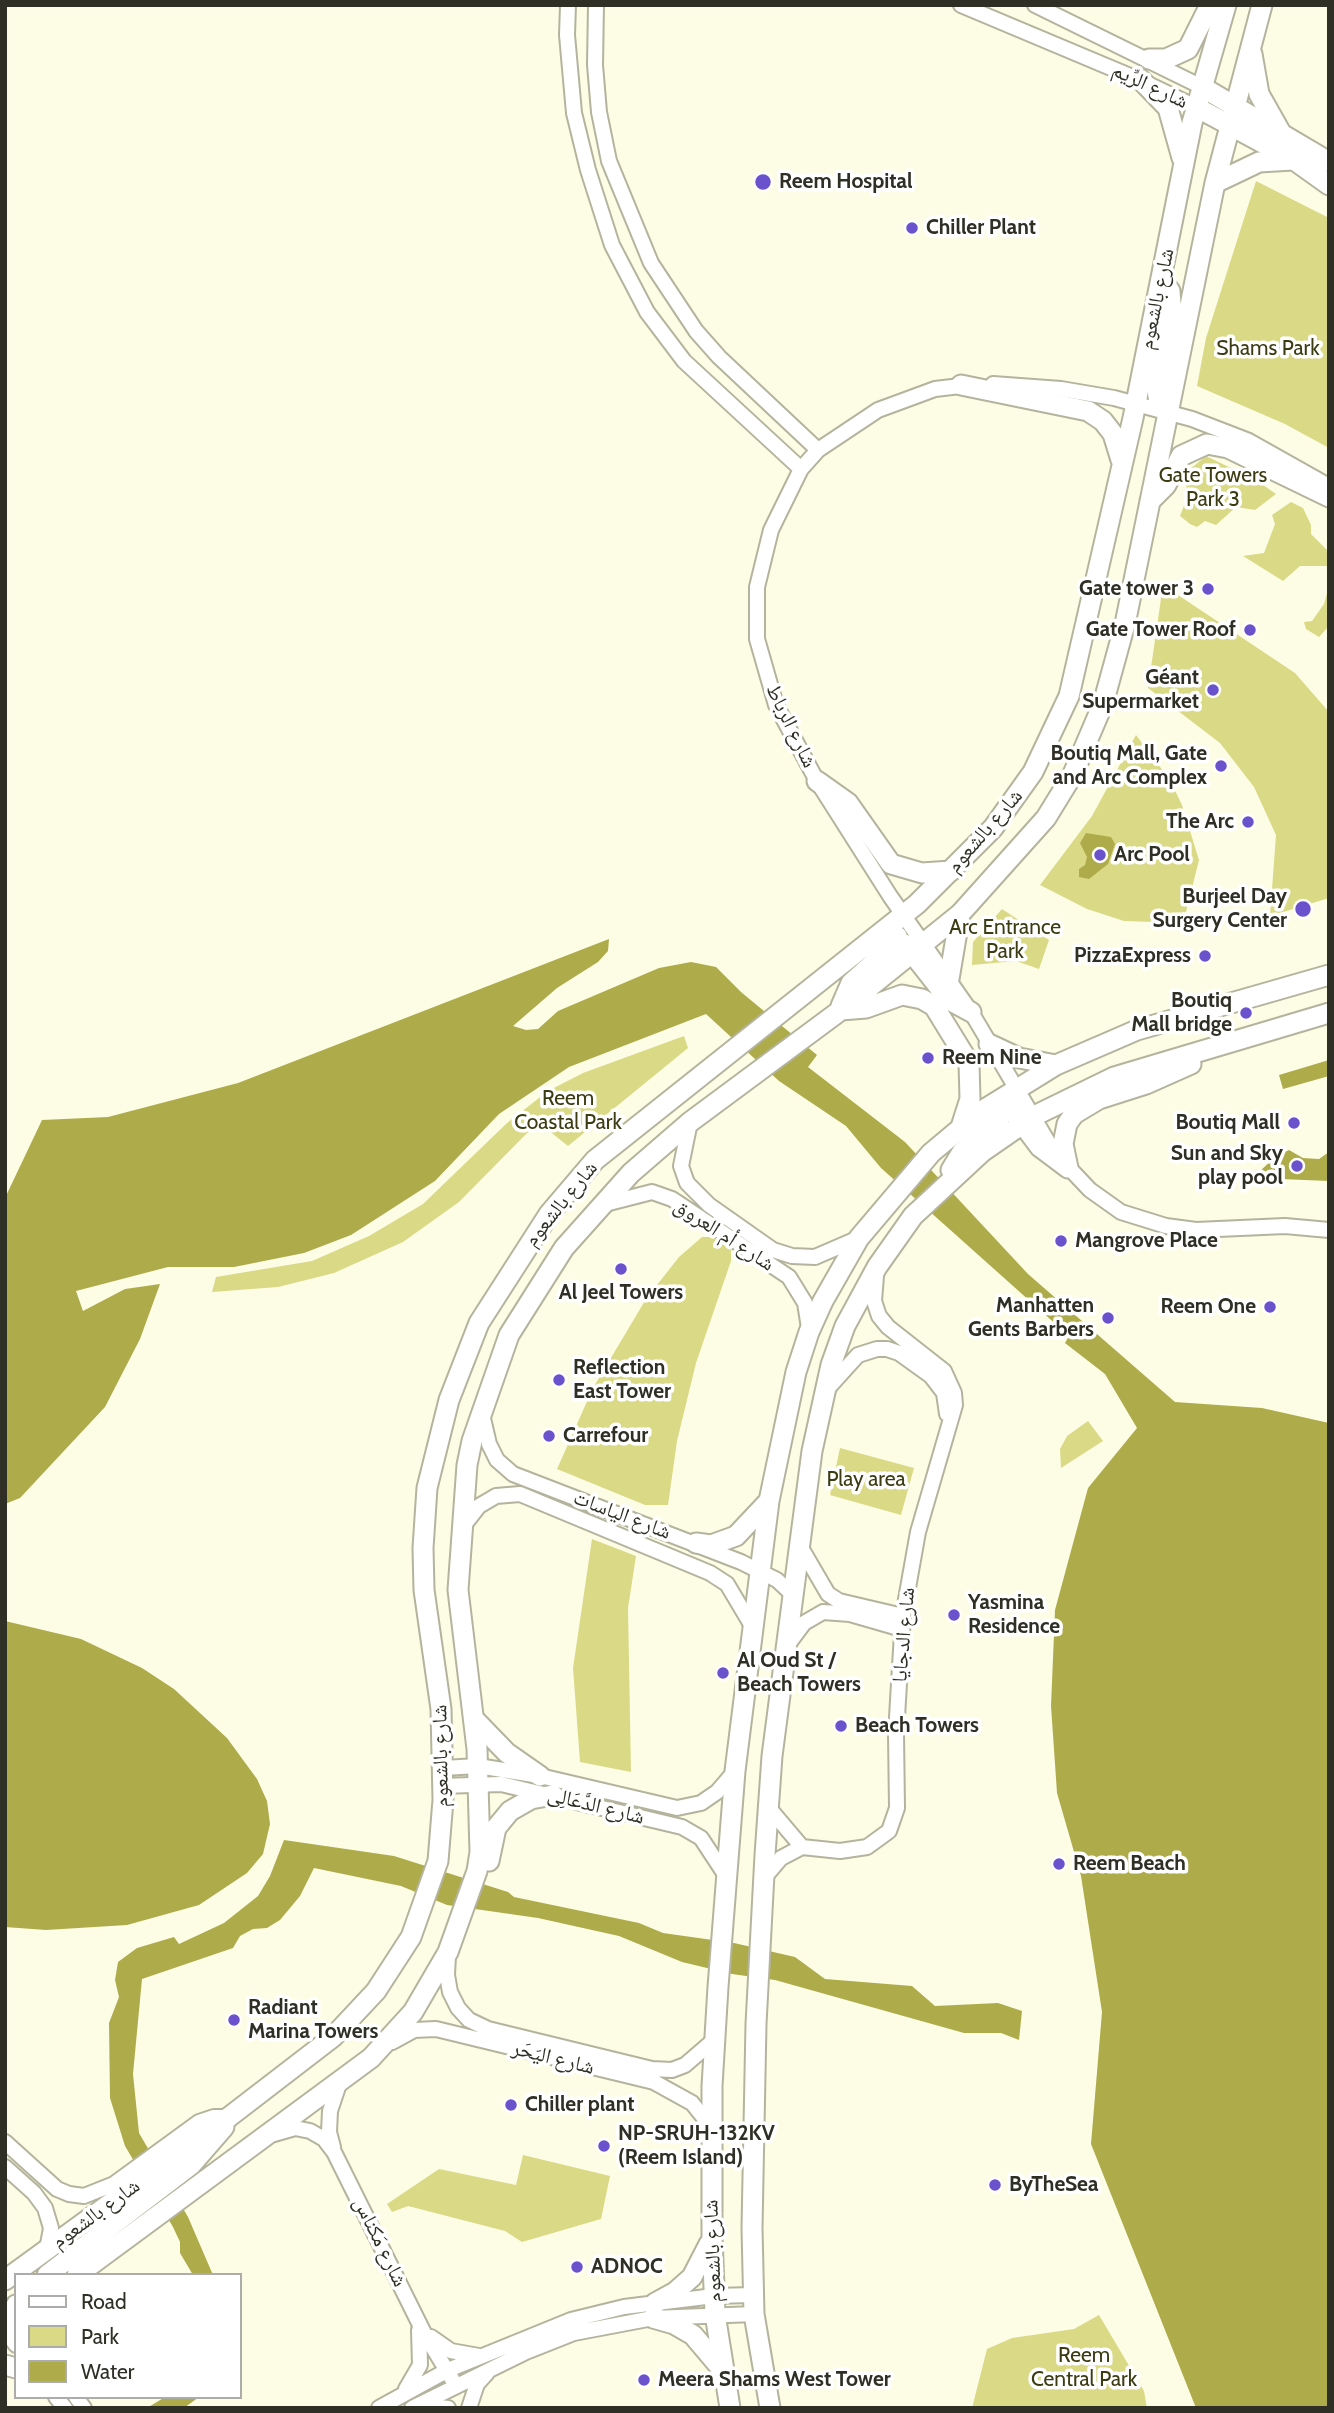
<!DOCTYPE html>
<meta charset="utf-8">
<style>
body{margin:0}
#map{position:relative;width:1334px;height:2413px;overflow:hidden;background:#fdfde5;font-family:Cabin,sans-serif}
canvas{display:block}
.frame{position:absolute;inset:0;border:7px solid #2f2f26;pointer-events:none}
.legend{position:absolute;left:14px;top:2273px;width:228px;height:126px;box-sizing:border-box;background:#fff;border:2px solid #acaca8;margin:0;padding:9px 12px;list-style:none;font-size:21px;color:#2f2f26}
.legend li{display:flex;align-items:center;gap:14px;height:35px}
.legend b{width:35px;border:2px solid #acaca8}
</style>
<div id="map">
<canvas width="1334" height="2413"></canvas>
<div class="frame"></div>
<ul class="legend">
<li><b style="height:9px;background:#fff"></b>Road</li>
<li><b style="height:19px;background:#dad986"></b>Park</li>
<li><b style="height:19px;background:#aeab4b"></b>Water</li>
</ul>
</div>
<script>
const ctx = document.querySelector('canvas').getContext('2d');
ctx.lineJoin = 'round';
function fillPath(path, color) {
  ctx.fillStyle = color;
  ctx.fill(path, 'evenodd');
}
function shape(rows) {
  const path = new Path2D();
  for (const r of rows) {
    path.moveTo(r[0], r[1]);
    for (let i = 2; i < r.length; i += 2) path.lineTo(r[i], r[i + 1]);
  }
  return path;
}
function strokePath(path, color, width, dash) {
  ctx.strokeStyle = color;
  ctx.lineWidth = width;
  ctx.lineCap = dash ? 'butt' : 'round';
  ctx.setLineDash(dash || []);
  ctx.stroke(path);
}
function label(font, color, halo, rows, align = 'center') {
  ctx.font = font + ' Cabin,"Noto Naskh Arabic",sans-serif';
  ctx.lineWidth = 7;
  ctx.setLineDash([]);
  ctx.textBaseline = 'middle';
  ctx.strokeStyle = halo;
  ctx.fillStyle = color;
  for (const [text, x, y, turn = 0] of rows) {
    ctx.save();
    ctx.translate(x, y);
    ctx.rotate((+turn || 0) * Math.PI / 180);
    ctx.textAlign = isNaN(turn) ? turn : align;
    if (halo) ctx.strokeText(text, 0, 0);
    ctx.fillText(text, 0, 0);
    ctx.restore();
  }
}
const green = shape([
 [1256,181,1329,218,1329,448,1285,424,1197,386,1206,338],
 [1206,456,1256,480,1276,494,1255,510,1236,507,1216,525,1205,521,1197,527,1190,524,1180,516,1185,503,1187,478,1189,470],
 [1291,502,1303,508,1311,525,1311,534,1329,552,1329,566,1300,566,1283,581,1243,556,1264,553,1275,524,1272,515],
 [1163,585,1295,673,1329,712,1329,898,1270,916,1276,835,1254,787,1220,743,1148,688],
 [1329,586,1329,626,1319,637,1306,629,1304,622,1312,621,1324,604],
 [1136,735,1170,780,1182,805,1199,860,1186,912,1155,922,1124,921,1087,909,1040,885,1092,816],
 [1002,909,1049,940,1039,969,1016,961,972,965,973,942],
 [684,1036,688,1048,568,1146,538,1122,459,1202,403,1242,334,1273,278,1287,212,1292,216,1277,312,1261,369,1236,423,1204,507,1123,548,1091,583,1073],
 [702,1237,713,1237,731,1245,731,1261,696,1363,677,1441,668,1505,645,1505,557,1469,593,1388,646,1299,679,1257],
 [1088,1421,1103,1441,1061,1468,1060,1449,1067,1436],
 [840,1448,914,1468,901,1515,830,1495],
 [592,1539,636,1556,628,1608,631,1772,580,1762,573,1668],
 [523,2155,610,2176,601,2219,522,2242,505,2231,408,2206,392,2212,387,2204,439,2169,516,2185],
 [1099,2315,1144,2391,1147,2408,972,2408,987,2349,1012,2338,1074,2329]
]);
const water = shape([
 [1086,833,1111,837,1115,844,1108,864,1089,879,1079,877,1079,869,1085,865,1087,857,1080,843],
 [609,939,608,951,598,962,557,988,513,1026,526,1030,538,1029,558,1011,659,968,691,962,716,967,741,992,817,1055,808,1067,905,1142,1028,1274,1175,1402,1262,1408,1329,1423,1329,2408,1196,2408,1091,2144,1102,2012,1081,1876,1057,1793,1051,1706,1055,1610,1088,1488,1137,1428,1105,1374,1065,1343,1069,1336,881,1168,846,1126,779,1081,706,1014,569,1067,499,1114,435,1181,351,1235,304,1253,234,1267,168,1267,76,1291,83,1311,125,1289,160,1284,140,1339,105,1407,20,1498,5,1504,5,1198,42,1120,108,1117,238,1083],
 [1329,1060,1329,1076,1283,1089,1279,1075],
 [1289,1150,1303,1158,1319,1159,1329,1152,1329,1181,1256,1178,1258,1173,1276,1156],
 [5,1621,81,1639,142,1668,174,1689,227,1738,257,1779,267,1801,270,1824,263,1854,247,1873,199,1905,127,1925,46,1930,5,1927],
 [284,1840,394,1856,508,1892,514,1897,639,1923,663,1933,734,1943,795,1957,825,1979,912,1986,935,2006,998,2003,1022,2011,1019,2040,1001,2033,964,2033,775,1980,732,1974,682,1962,619,1936,538,1918,447,1905,401,1886,314,1868,300,1896,280,1920,267,1928,253,1929,240,1936,233,1948,142,1979,133,2074,139,2133,188,2217,213,2275,193,2275,180,2253,180,2242,173,2227,125,2146,110,2098,109,2023,119,1997,115,1980,118,1962,137,1948,174,1937,179,1944,224,1923,258,1896,270,1876],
 [165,2397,199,2397,184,2408,147,2408]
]);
const minor = shape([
 [568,5,567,35,574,113,588,170,612,245,647,312,684,361,801,469],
 [596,5,595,65,599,112,609,161,651,263,696,331,719,357,818,450],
 [961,5,1142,81,1196,107],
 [1035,5,1202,87],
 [993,384,1061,389,1114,398,1192,419,1249,441,1329,486],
 [969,385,935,389,878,410,818,450,801,469,771,530,757,587,757,639,776,705,817,781,890,896,971,1012,1054,1152,1090,1190,1121,1212,1166,1226,1196,1230,1285,1226,1329,1230],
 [690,1122,681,1166,687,1183,709,1205,773,1250,792,1256,815,1257,859,1238],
 [605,1204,652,1192,672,1199,789,1277,805,1303,809,1328],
 [829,1387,858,1355,877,1349,887,1349,899,1353,931,1376,944,1393,947,1414],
 [482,1414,489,1444,497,1460,513,1474,741,1562,777,1580,792,1594],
 [461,1529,479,1506,496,1496,520,1494,710,1573,727,1584,752,1626],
 [800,1546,828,1594,839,1601,903,1616],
 [786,1647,804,1623,823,1612,850,1614,902,1629],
 [443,1768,478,1766,540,1776,677,1808,701,1803,717,1792,735,1771],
 [442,1786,501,1784,682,1827,701,1838,726,1876],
 [769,1808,802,1847],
 [764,1878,781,1858,802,1847,840,1851,867,1847,889,1831,897,1808,896,1734,903,1616,918,1532,955,1405,954,1393,944,1371,888,1327,879,1316,874,1301,876,1276],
 [448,1955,447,1975,450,1992,458,2008,469,2020,488,2029,652,2069,672,2070,685,2065,714,2040],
 [392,2042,414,2030,436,2029,654,2082,692,2103,704,2118,708,2133],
 [274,2134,295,2128,310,2131,324,2139,334,2152,424,2333,452,2379],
 [5,2142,57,2189,69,2194,84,2196,114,2184,199,2122,214,2117,229,2117],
 [333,2147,329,2132,330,2111,339,2084],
 [5,2167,34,2193,45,2208,51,2228,47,2250],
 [6,2332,16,2345],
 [431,2337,451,2351,479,2356],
 [406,2389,420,2365,419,2330],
 [56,2397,65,2408],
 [76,2397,84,2408],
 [420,2405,448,2408],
 [379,2408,448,2370,571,2320,624,2307,714,2296,753,2295],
 [412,2408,526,2352,574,2333,653,2318,754,2314],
 [469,2408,477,2384,487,2373]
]);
const major = shape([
 [1252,54,1259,94,1281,133],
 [1149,59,1166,59,1188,49,1210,5],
 [1142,81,1168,108,1182,158],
 [1202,87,1329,162],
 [1196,107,1294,160,1329,185],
 [1215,183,1259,162,1293,160],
 [1162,280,1170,291,1171,304,1156,379,1158,397,1169,413],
 [961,385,1088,411,1103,421,1113,434,1121,460],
 [1150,501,1166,485,1181,456,1207,444,1228,448,1329,497],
 [817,781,848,803,891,864,922,873,951,871],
 [864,947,887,941,905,944,949,1000,971,1012],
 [949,979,960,914],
 [841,1006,851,983,889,949,897,936],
 [841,1010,866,1008,902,995,922,999,934,1006,969,1063,970,1099,961,1127],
 [989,1044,1019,1058,1056,1065],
 [1016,1115,1040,1147,1068,1168],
 [1068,1168,1063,1144,1067,1124,1074,1114,1099,1099,1146,1084,1191,1064],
 [951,1170,962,1152,999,1119,1016,1092],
 [696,1543,711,1545,736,1536,769,1501],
 [474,1719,507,1753,540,1776],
 [489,1861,496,1828,510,1811,531,1799,553,1795],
 [47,2275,191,2165,224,2127],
 [77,2275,371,2058,413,2012,448,1952,477,1871,480,1852,477,1749,458,1590,467,1465,472,1441,509,1335,564,1248,631,1173,690,1122,841,1010,960,914,1046,818,1073,774,1103,704,1125,624,1215,183,1262,5],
 [5,2280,229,2117,333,2037,376,1991,411,1937,438,1861,443,1800,441,1709,424,1590,423,1548,427,1488,449,1400,479,1323,549,1214,595,1160,917,904,993,828,1033,772,1069,696,1133,418,1192,123,1226,5],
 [655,2303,675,2292,692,2277,709,2244],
 [653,2318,674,2324,693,2335,720,2367],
 [6,2332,16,2305],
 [5,2365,16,2368],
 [730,2408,715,2314,712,2237,712,2086,718,1987,735,1771,769,1501,796,1372,809,1332,823,1301,859,1238,931,1153,980,1112,1056,1065,1137,1030,1329,975],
 [770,2408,754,2314,752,2228,756,2024,765,1855,772,1756,812,1451,831,1365,845,1326,877,1267,913,1216,982,1152,1034,1116,1114,1077,1329,1013]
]);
const markers = [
 [763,182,9,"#6a52cc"],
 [912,228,7,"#6a52cc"],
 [1208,589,7,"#6a52cc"],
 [1250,630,7,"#6a52cc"],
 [1213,690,7,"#6a52cc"],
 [1221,766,7,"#6a52cc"],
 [1248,822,7,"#6a52cc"],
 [1100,855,7,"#6a52cc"],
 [1303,909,9,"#6a52cc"],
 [1205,956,7,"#6a52cc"],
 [1246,1013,7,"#6a52cc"],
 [928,1058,7,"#6a52cc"],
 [1294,1123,7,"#6a52cc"],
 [1297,1166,7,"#6a52cc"],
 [1061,1241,7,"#6a52cc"],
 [621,1269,7,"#6a52cc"],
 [1270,1307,7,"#6a52cc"],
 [1108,1318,7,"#6a52cc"],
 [559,1380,7,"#6a52cc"],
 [549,1436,7,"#6a52cc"],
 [954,1615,7,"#6a52cc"],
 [723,1673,7,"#6a52cc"],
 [841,1726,7,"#6a52cc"],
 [1059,1864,7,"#6a52cc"],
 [234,2020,7,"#6a52cc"],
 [511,2105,7,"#6a52cc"],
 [604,2146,7,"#6a52cc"],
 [995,2185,7,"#6a52cc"],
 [577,2267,7,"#6a52cc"],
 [644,2380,7,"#6a52cc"]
];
const streetNames = [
 ["شارع الرِّيم",1150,86,25],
 ["شارع بالشعوم",1157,299,-78],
 ["شارع الرباط",791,726,64],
 ["شارع بالشعوم",985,831,-49],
 ["شارع بالشعوم",561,1204,-51],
 ["شارع أم العروق",724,1235,33],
 ["شارع الياسات",622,1515,21],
 ["شارع الدجايا",904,1635,-85],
 ["شارع بالشعوم",441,1756,-91],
 ["شارع الدَّعَالِى",596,1806,14],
 ["شارع اليَحَر",553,2058,14],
 ["شارع بالشعوم",96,2214,-36],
 ["شارع مَكناس",380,2242,64],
 ["شارع بالشعوم",713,2251,-92]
];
const poiNames = [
 ["Reem Hospital",779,182],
 ["Chiller Plant",926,228],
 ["Gate tower 3",1194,589,"right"],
 ["Gate Tower Roof",1236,630,"right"],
 ["Géant",1199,678,"right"],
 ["Supermarket",1199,702,"right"],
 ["Boutiq Mall, Gate",1207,754,"right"],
 ["and Arc Complex",1207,778,"right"],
 ["The Arc",1234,822,"right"],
 ["Arc Pool",1114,855],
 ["Burjeel Day",1287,897,"right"],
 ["Surgery Center",1287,921,"right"],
 ["PizzaExpress",1191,956,"right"],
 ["Boutiq",1232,1001,"right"],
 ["Mall bridge",1232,1025,"right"],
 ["Reem Nine",942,1058],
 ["Boutiq Mall",1280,1123,"right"],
 ["Sun and Sky",1283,1154,"right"],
 ["play pool",1283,1178,"right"],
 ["Mangrove Place",1075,1241],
 ["Al Jeel Towers",621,1293,"center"],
 ["Manhatten",1094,1306,"right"],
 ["Gents Barbers",1094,1330,"right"],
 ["Reem One",1256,1307,"right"],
 ["Reflection",573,1368],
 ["East Tower",573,1392],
 ["Carrefour",563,1436],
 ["Yasmina",968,1603],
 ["Residence",968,1627],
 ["Al Oud St /",737,1661],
 ["Beach Towers",737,1685],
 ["Beach Towers",855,1726],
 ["Reem Beach",1073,1864],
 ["Radiant",248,2008],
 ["Marina Towers",248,2032],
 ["Chiller plant",525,2105],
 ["NP-SRUH-132KV",618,2134],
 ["(Reem Island)",618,2158],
 ["ByTheSea",1009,2185],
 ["ADNOC",591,2267],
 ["Meera Shams West Tower",658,2380]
];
const parkNames = [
 ["Shams Park",1268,349],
 ["Gate Towers",1213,476],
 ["Park 3",1213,500],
 ["Arc Entrance",1005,928],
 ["Park",1005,952],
 ["Reem",568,1099],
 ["Coastal Park",568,1123],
 ["Play area",866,1480],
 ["Reem",1084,2356],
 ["Central Park",1084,2380]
];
fillPath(green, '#dad986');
fillPath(water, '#aeab4b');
strokePath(minor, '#b4b49e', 18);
strokePath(major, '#b4b49e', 23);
strokePath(minor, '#fff', 14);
strokePath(major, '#fff', 19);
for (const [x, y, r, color] of markers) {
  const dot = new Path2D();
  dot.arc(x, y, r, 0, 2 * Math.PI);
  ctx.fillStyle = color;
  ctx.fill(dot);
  strokePath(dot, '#fff', 2.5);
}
label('21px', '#2f2f26', '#fff', streetNames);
label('bold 21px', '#2f2f26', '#fff', poiNames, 'left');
label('21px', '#3c3b12', '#fff', parkNames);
</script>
